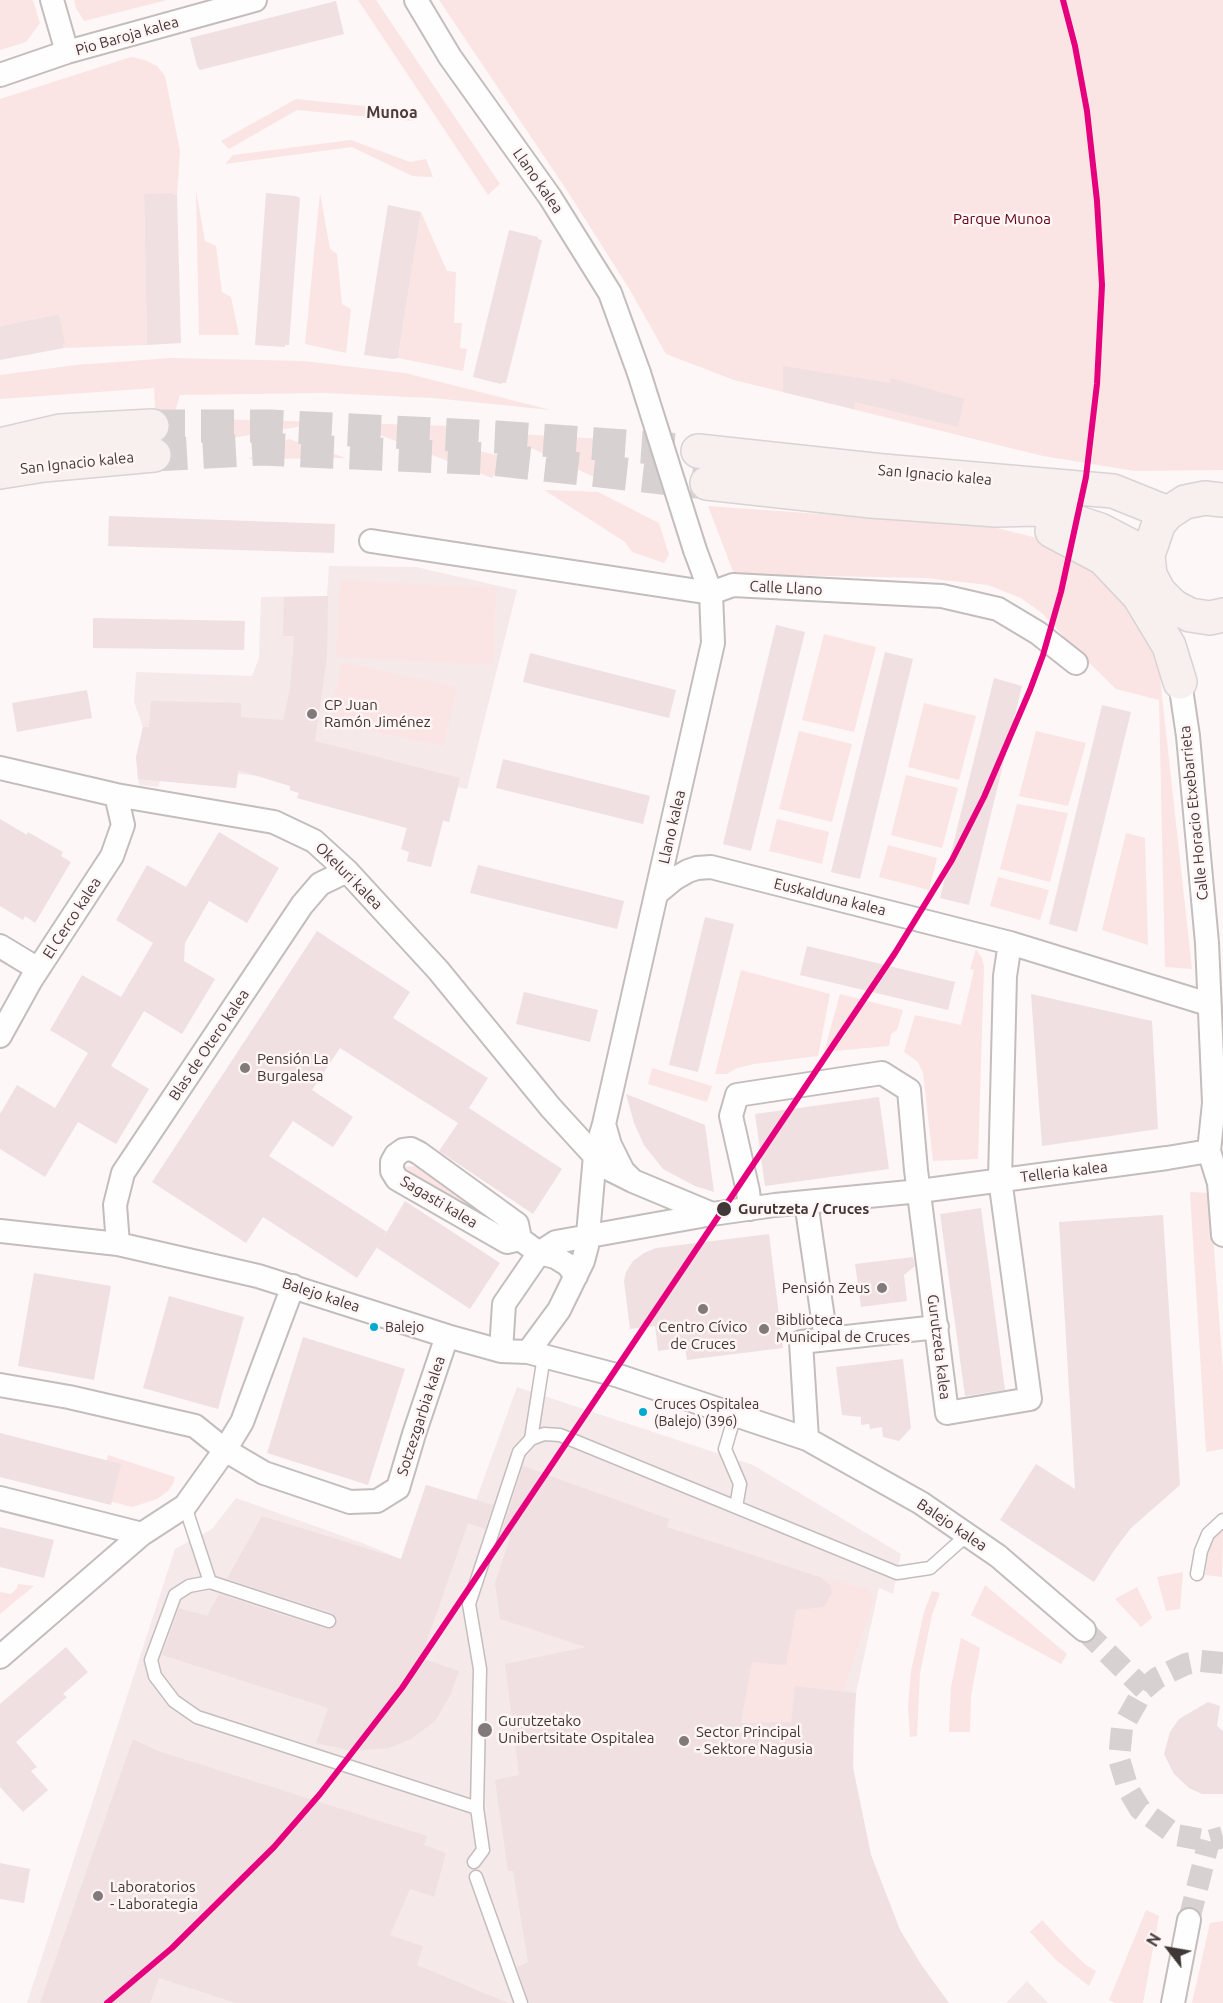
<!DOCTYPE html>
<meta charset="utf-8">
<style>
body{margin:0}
#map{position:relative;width:1223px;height:2003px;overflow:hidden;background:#fdf7f7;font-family:Ubuntu,sans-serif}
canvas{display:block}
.north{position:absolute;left:1139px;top:1919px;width:60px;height:60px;-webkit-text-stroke:4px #fff5f5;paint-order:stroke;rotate:301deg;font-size:16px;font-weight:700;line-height:24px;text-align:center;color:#403737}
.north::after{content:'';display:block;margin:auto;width:21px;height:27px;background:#403737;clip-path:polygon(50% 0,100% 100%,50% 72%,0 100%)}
</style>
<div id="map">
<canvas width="1223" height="2003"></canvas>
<div class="north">N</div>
</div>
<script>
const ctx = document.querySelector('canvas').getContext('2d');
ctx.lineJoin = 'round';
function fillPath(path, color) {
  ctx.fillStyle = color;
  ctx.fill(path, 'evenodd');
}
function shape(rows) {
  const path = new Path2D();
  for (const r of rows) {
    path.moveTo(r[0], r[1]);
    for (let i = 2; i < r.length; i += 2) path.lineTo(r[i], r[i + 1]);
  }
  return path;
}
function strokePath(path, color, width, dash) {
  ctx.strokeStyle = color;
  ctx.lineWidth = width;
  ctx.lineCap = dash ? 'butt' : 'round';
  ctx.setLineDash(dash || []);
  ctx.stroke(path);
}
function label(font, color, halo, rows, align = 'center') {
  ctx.font = font + ' Ubuntu,sans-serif';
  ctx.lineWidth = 5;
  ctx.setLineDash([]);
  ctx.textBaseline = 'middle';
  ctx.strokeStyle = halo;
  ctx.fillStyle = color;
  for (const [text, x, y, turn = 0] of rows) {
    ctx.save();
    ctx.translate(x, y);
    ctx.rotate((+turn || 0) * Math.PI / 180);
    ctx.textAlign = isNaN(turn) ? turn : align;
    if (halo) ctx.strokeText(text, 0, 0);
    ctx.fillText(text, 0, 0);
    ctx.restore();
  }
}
const built = shape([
 [329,566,416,567,517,590,467,789,458,787,449,822,443,821,431,867,407,861,409,852,401,849,407,828,297,798,299,793,290,790,290,786,271,780,271,777,238,774,236,788,160,781,158,787,139,785,136,757,143,727,134,702,136,672,252,676,259,658,261,597,327,596],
 [517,1387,753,1465,901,1554,893,1594,879,1588,856,1693,853,1768,871,1855,900,1930,922,1966,949,2003,27,2003,175,1549,212,1529,236,1498,365,1544,401,1559,426,1485,476,1500],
 [1027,1981,1048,2003,1006,2003]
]);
const green = shape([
 [0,0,33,0,40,23,26,42,0,50],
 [74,0,167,0,84,21,76,8],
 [358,0,376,0,500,184,488,195],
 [439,0,1223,0,1223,470,1135,471,1043,456,734,380,666,354,630,290,566,189],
 [131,57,145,60,157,66,165,76,180,151,177,195,144,194,147,345,64,348,59,314,0,326,0,99],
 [296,99,403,110,413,121,297,110,229,149,221,141],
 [351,140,410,162,426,159,433,177,412,176,352,147,225,164,233,155],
 [196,190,205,241,216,246,222,292,231,297,239,335,199,335],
 [320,193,330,249,337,254,342,304,351,309,346,353,305,344],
 [421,212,447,271,456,272,454,323,462,323,460,348,467,349,463,371,398,358],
 [171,358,303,361,405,373,551,410,433,398,324,393,180,395,158,469,154,388,0,399,0,375,76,365],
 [210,419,327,422,226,439],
 [349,423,455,426,453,445,505,457,492,478],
 [499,433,620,440,594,477],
 [289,439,346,458,248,459],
 [544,490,598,492,659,523,669,555,664,563,632,552,625,542],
 [708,506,989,526,1045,540,1102,579,1156,641,1192,969,1165,967,1159,700,1116,689,1080,654,1043,614,1021,598,988,585,926,578,734,574],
 [340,580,496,588,493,665,336,657],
 [824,634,876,647,854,732,802,720],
 [342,662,457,687,444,746,329,722],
 [924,703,976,716,959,780,908,767],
 [799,731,852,744,832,822,779,809],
 [1036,731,1086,743,1068,806,1019,796],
 [906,775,958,788,942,848,891,835],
 [1017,804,1068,813,1050,882,1000,869],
 [777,819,829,832,822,864,769,851],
 [1126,833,1145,838,1148,945,1102,930],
 [888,845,937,858,929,890,879,877],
 [998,877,1049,890,1040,920,990,906],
 [976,949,982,958,984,967,978,1159,933,1161,923,1073,918,1062,904,1052,915,1015,961,1025,974,970,970,969],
 [741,970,830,994,818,1056,754,1064,737,1068,727,1074,715,1074],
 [840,994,903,1010,897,1030,891,1034,889,1046,824,1052],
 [652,1068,712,1086,707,1102,648,1084],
 [416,1166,511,1228,507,1236,409,1175,404,1167],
 [1190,1192,1210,1193,1223,1372,1223,1449,1206,1452],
 [108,1455,175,1477,173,1484,168,1491,157,1499,132,1507,97,1498],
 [1223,1528,1222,1577,1205,1575,1210,1539],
 [1183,1572,1180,1609,1166,1611,1157,1577],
 [820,1577,870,1590,874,1599,843,1691,795,1686,791,1722,745,1722,743,1705,752,1662,796,1606,820,1609,824,1607,832,1592,827,1581],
 [18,1584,34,1586,0,1614,0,1592,11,1594,17,1588],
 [985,1585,1067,1654,1061,1664,971,1615],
 [1137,1587,1152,1618,1141,1627,1115,1599],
 [932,1591,940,1593,932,1615,920,1673,917,1736,910,1737,908,1706,911,1671,924,1612],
 [961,1638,980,1648,971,1696,970,1732,949,1732,951,1687],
 [1146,1910,1159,1916,1143,2003,1115,2003,1109,2000],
 [1042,1920,1067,1947,1086,1965,1096,1971,1089,1986,1056,1960,1030,1932],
 [1223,1921,1223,2003,1192,2003,1210,1923]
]);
const building = shape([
 [336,1,344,34,200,70,197,66,190,38],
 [173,193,173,195,177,195,181,343,147,345,144,194],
 [266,193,296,196,300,198,289,345,285,345,285,347,255,345],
 [388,205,421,212,398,358,393,359,364,355],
 [509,230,538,237,538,239,542,240,506,383,502,383,501,384,473,377],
 [59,314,65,344,63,344,64,348,0,360,0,326],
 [783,366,890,383,891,378,964,399,958,427,855,402,854,409,783,392],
 [109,516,335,524,334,553,108,546],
 [328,596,327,658,315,741,460,778,449,822,443,820,431,867,407,861,409,852,401,849,407,828,297,798,299,793,290,790,290,786,238,770,236,788,138,779,136,757,143,727,149,727,151,701,241,703,241,717,283,720,290,689,294,636,283,636,284,597],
 [93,618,245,621,244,650,93,648],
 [776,625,805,632,751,851,723,844],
 [885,652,913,659,860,879,831,872],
 [530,653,676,690,669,718,523,682],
 [994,678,1022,686,969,905,940,898],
 [87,690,92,718,17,732,12,703],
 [1102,705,1131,712,1077,932,1049,924],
 [503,759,650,796,643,824,496,788],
 [0,819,27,835,28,832,63,852,61,856,71,862,35,923,25,916,23,920,0,906],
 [219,832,279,868,247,923,209,901,185,943,184,961,215,979,182,1034,144,1011,111,1066,149,1089,116,1144,78,1122,45,1177,0,1149,0,1114,17,1085,55,1108,88,1053,50,1030,82,975,121,997,153,943,116,920,147,865,186,887],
 [478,865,624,901,617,929,470,893],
 [705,917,734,924,698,1072,669,1065],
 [317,931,410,992,393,1018,488,1078,465,1114,469,1108,562,1169,533,1214,439,1151,458,1123,340,1048,312,1090,353,1117,333,1147,293,1121,269,1156,387,1232,357,1278,263,1217,246,1243,152,1182],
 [807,946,955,982,948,1010,800,975],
 [524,992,598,1010,590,1042,516,1024],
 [1031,994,1152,1021,1158,1129,1042,1146],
 [626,1094,705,1125,714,1192,695,1186,663,1169,644,1145,634,1123],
 [879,1097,889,1169,765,1186,755,1114],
 [405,1201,500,1263,470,1309,377,1248],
 [981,1208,1005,1390,965,1396,940,1214],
 [1163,1215,1180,1485,1131,1528,1115,1549,1094,1582,1000,1520,1036,1464,1075,1489,1059,1222],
 [769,1234,783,1348,687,1360,685,1347,658,1351,655,1326,630,1329,624,1281,626,1272,633,1261,644,1253,656,1248],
 [913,1257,915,1266,904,1275,907,1301,861,1307,855,1264],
 [34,1273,111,1286,94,1380,18,1366],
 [169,1296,244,1317,218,1409,143,1388],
 [303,1337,405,1369,368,1485,267,1453],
 [903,1359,911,1428,899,1441,883,1437,882,1427,870,1429,869,1424,861,1425,861,1417,842,1415,836,1367],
 [0,1433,121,1464,111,1505,0,1477],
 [523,1466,669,1519,667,1527,820,1577,831,1586,832,1592,824,1607,796,1610,786,1665,752,1662,741,1723,791,1722,795,1686,856,1693,853,1731,853,1768,871,1855,900,1930,922,1966,949,2003,529,2003,517,1967,528,1962,513,1871,508,1871,495,1780,519,1775,505,1664,586,1647,500,1619,495,1583,510,1538,501,1534],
 [426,1485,493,1505,485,1529,468,1523,421,1658,459,1671,450,1696,435,1721,411,1739,388,1748,352,1751,316,1743,328,1708,162,1655,179,1608,207,1616,219,1594,326,1629,334,1627,337,1620,332,1613,227,1579,262,1516,401,1559],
 [0,1527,54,1540,44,1578,0,1567],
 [66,1647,88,1672,63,1694,67,1697,16,1742,37,1767,31,1771,48,1790,23,1812,0,1787,0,1704],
 [1208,1702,1220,1706,1217,1726,1223,1731,1223,1794,1202,1794,1189,1788,1174,1774,1164,1754,1170,1732,1179,1719],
 [133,1739,158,1751,427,1836,424,1845,446,1853,434,1897,410,1889,390,1935,423,1946,417,1965,508,2003,236,2003,159,1978,150,2003,40,2003],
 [0,1863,30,1869,24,1903,0,1899]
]);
const streetTunnel = shape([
 [1084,1630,1144,1689],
 [1223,1663,1201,1661,1186,1664,1157,1678,1144,1689,1122,1728,1119,1759,1128,1789,1140,1809,1176,1835,1209,1841,1223,1837],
 [1189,1920,1209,1841]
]);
const primaryTunnel = shape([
 [152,426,270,426,497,437,698,451],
 [154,455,261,449,491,459,707,483]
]);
const lane = shape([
 [735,1415,725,1449,740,1484,736,1507],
 [531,1439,544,1356],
 [185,1506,210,1582],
 [1197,1574,1201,1551,1208,1534,1223,1520],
 [329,1621,210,1582,189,1586,175,1595,151,1660,155,1676,174,1701,197,1717,477,1808],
 [474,1862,483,1850,477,1808,480,1669,469,1604,519,1452,531,1439,544,1434,560,1435,897,1573,930,1568,967,1535],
 [476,1877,521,2003]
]);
const street = shape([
 [52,0,67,52],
 [416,0,450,57,550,197,610,293,639,373],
 [0,75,67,52,255,0],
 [371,541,711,593,733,585,942,596,998,609,1038,633,1076,663],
 [1180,682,1188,736,1207,943,1214,1103,1209,1151,1219,1183,1223,1235],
 [0,768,116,795,274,822,314,841,347,871,438,970,551,1108,605,1167,633,1181],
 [656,894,674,879,688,871,697,868,711,867,1010,943,1208,1004],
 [0,946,38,969],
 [0,1036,31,980,112,856,123,825,116,795],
 [604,1124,610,1145,623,1171,633,1181,712,1214,775,1205,920,1191,1167,1158,1209,1151],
 [806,1202,826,1339],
 [750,1209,748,1191,731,1116,737,1095,882,1073,909,1090,916,1170,947,1413,1030,1399,1000,1179,1005,976,1010,943],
 [0,1231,118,1244,258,1276,447,1336,501,1351,528,1352,616,1375,807,1439,921,1503,998,1556,1084,1630],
 [520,1239,517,1224,419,1153,411,1149,403,1150,396,1155,392,1162,392,1171,397,1179,507,1242,520,1239,539,1253,555,1257,568,1265,576,1276],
 [118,1244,115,1205,123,1173,302,905,320,884,347,871],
 [501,1351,504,1304,539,1253,556,1242,712,1214],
 [528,1352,559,1310,583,1261,587,1246,595,1155,604,1124,713,643,711,593,695,550],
 [0,1385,69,1397,195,1426,225,1450,264,1473,350,1502,377,1501,398,1488,414,1434,447,1336],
 [807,1439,801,1342,937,1327],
 [0,1498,142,1534],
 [0,1657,142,1534,185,1506,225,1450,242,1422,293,1286],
 [1173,2003,1189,1920]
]);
const primary = shape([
 [0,445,60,431,152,426],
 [698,451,883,471,1113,491,1168,513],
 [0,472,44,465,154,455],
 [707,483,871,501,997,510,1037,509,1100,530,1148,555],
 [1223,500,1205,498,1185,502,1168,513,1159,523,1148,555,1150,575,1159,592,1173,606,1190,615,1210,618,1223,615],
 [1052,531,1103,558,1139,596,1169,646,1180,682]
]);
const streetBridge = shape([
 [639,373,695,550]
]);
const metro1 = shape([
 [107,2003,172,1948,274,1847,320,1794,402,1688,895,953,952,860,984,797,1030,690,1043,655,1061,592,1086,477,1097,384,1102,285,1097,201,1087,111,1075,46,1063,0]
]);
const markers = [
 [312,714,6,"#827a7a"],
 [245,1068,6,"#827a7a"],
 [724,1209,8,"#403737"],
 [882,1288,6,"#827a7a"],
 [703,1309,6,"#827a7a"],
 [374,1327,5,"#00a9ce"],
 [764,1329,6,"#827a7a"],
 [643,1412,5,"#00a9ce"],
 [485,1730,8,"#827a7a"],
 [684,1741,6,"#827a7a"],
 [98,1896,6,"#827a7a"]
];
const busNames = [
 ["Balejo",385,1327],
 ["Cruces Ospitalea",654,1404],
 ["(Balejo) (396)",654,1421]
];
const streetNames = [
 ["Pio Baroja kalea",127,36,-16],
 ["Llano kalea",538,181,55],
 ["San Ignacio kalea",77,463,-6],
 ["San Ignacio kalea",935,475,5],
 ["Calle Llano",786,588,3],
 ["Calle Horacio Etxebarrieta",1194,813,-96],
 ["Llano kalea",672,827,-77],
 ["Okeluri kalea",349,876,45],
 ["Euskalduna kalea",830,897,14],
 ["El Cerco kalea",72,918,-57],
 ["Blas de Otero kalea",209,1045,-56],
 ["Telleria kalea",1064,1172,-7],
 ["Sagasti kalea",439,1202,31],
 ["Balejo kalea",321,1295,18],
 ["Gurutzeta kalea",939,1347,83],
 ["Sotzezgarbia kalea",421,1416,-72],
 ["Balejo kalea",952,1525,34]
];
const parkNames = [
 ["Parque Munoa",1002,219]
];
const poiNames = [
 ["CP Juan",324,705],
 ["Ramón Jiménez",324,722],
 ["Pensión La",257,1059],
 ["Burgalesa",257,1076],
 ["Pensión Zeus",870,1288,"right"],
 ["Biblioteca",776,1320],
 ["Municipal de Cruces",776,1337],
 ["Centro Cívico",703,1327,"center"],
 ["de Cruces",703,1344,"center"],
 ["Gurutzetako",498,1721],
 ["Unibertsitate Ospitalea",498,1738],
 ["Sector Principal",696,1732],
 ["- Sektore Nagusia",696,1749],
 ["Laboratorios",110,1887],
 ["- Laborategia",110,1904]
];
const stopNames = [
 ["Gurutzeta / Cruces",738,1209]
];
const neighbourhoodNames = [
 ["Munoa",392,113]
];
fillPath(built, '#f6e9e9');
fillPath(green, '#fbe4e4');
fillPath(building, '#f0e0e1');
strokePath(streetTunnel, '#d7d1d1', 22, [22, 11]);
strokePath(primaryTunnel, '#d7d1d1', 33, [33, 16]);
strokePath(lane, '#c4bdbd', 15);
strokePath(street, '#c4bdbd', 26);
strokePath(primary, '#d8d4d4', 36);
strokePath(lane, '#fffefe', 12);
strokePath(street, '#fffefe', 22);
strokePath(primary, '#f8efef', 33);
strokePath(streetBridge, '#c4bdbd', 26, []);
strokePath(streetBridge, '#fffefe', 22);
strokePath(metro1, '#e5007d', 6);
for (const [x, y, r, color] of markers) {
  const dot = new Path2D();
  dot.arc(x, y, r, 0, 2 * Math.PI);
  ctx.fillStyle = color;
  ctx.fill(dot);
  strokePath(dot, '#fff5f5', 2);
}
label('14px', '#403737', '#fff5f5', busNames, 'left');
label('15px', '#403737', '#fff5f5', streetNames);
label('15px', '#5c0015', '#fff5f5', parkNames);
label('15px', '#403737', '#fff5f5', poiNames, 'left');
label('bold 15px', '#403737', '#fff5f5', stopNames, 'left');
label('bold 16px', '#4c3b3b', '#fff5f5', neighbourhoodNames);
</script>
